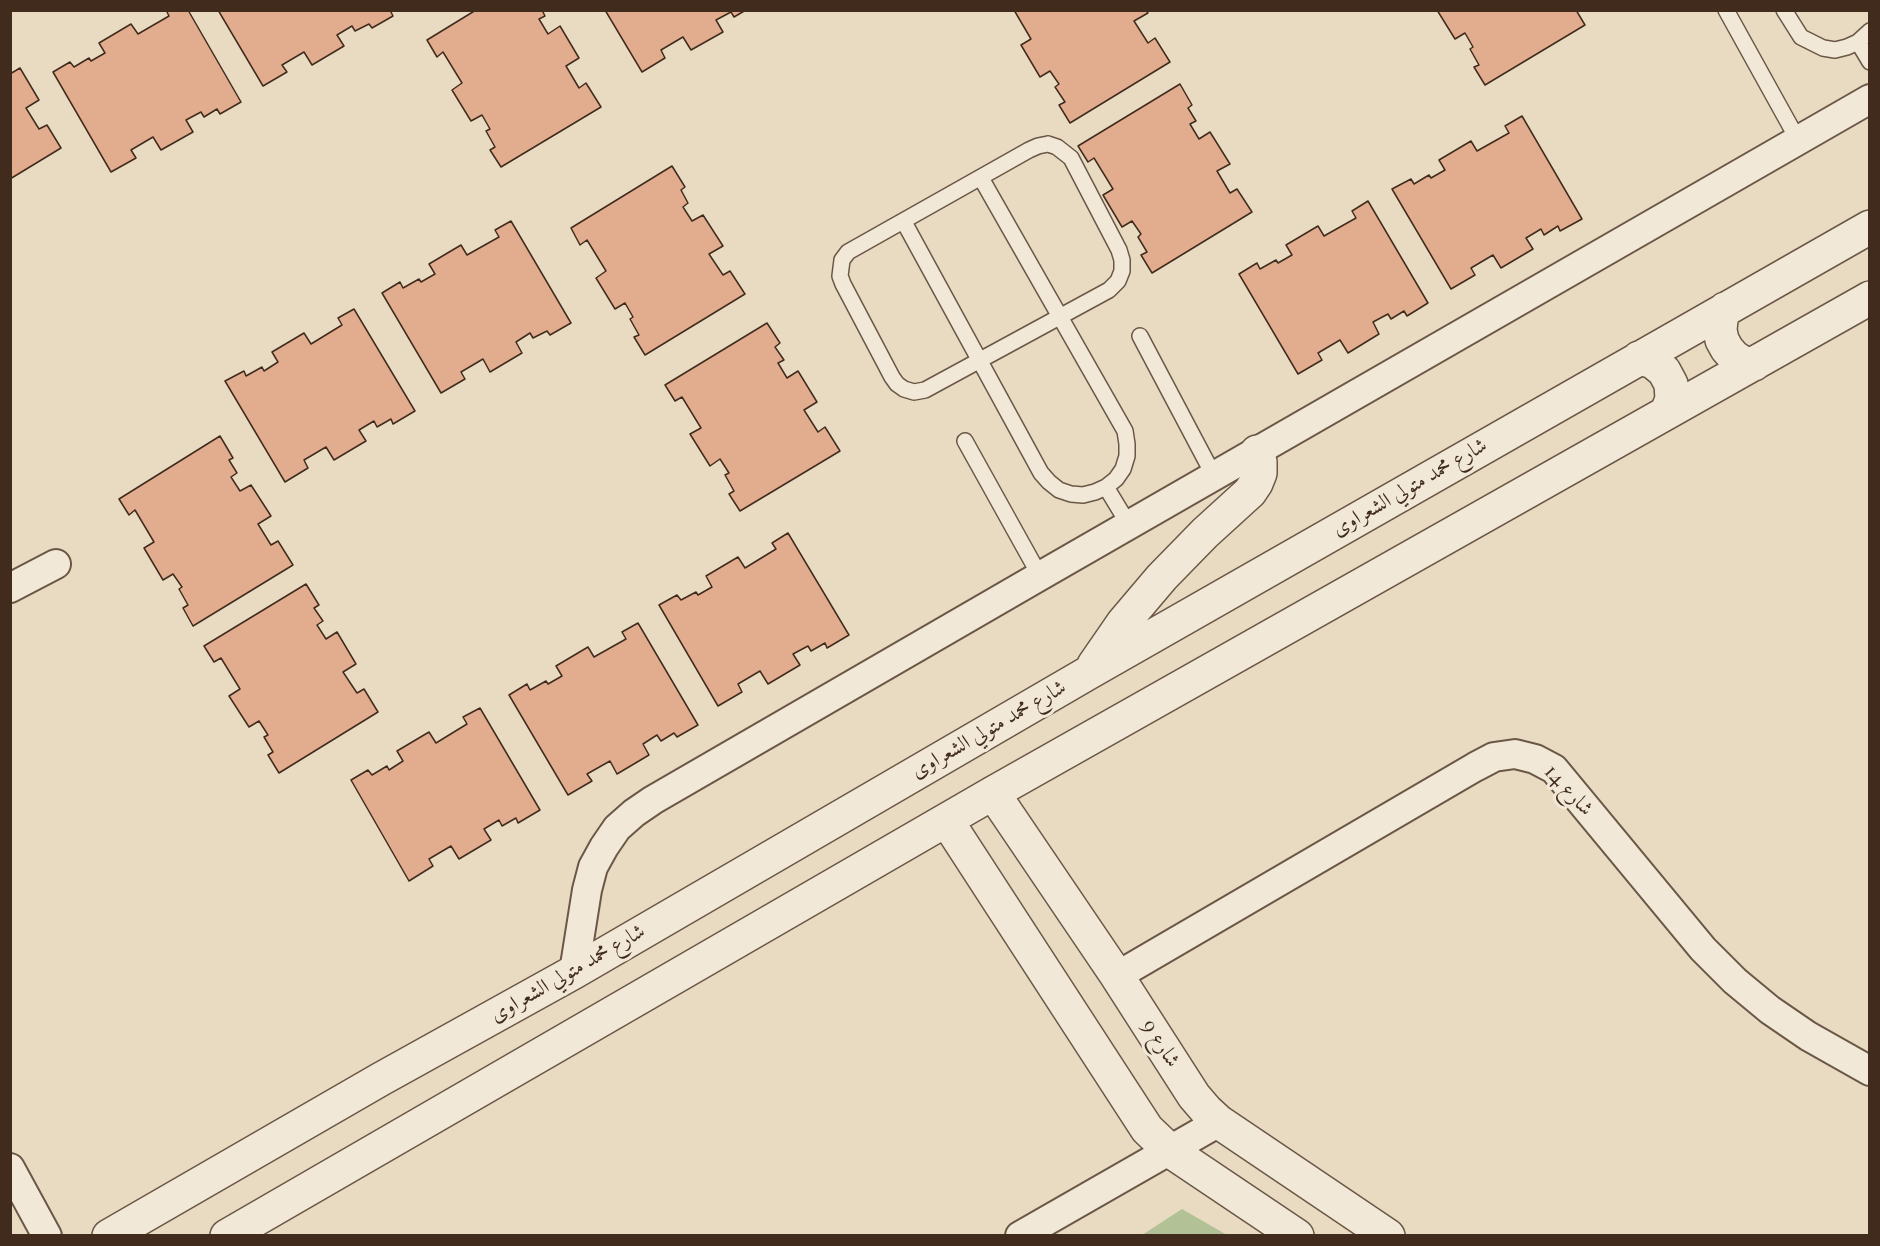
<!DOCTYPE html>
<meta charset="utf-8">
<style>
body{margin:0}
#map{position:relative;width:1880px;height:1246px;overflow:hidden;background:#e9dbc2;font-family:"IM FELL French Canon",serif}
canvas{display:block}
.frame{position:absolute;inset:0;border:12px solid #402b1d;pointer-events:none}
</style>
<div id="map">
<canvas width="1880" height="1246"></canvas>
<div class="frame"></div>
</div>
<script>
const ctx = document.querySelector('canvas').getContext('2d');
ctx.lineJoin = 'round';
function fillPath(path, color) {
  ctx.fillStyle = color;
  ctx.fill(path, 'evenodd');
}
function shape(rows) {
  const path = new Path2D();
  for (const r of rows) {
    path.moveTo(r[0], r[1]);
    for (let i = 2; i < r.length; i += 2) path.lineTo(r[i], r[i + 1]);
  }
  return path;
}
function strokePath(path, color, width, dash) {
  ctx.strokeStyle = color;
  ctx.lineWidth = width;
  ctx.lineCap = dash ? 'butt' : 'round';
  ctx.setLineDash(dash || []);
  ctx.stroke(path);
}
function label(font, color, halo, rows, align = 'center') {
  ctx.font = font + ' "IM FELL French Canon",Amiri,serif';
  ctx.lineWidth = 6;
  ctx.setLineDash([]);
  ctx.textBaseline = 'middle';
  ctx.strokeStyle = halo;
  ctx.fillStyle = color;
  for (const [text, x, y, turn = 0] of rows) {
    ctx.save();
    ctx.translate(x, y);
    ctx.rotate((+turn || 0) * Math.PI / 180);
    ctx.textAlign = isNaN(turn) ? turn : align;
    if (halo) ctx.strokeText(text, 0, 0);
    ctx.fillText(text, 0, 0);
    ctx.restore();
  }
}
const green = shape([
 [1182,1209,1227,1235,1142,1235]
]);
const building = shape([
 [166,10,188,10,241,102,220,114,217,109,204,117,201,112,186,120,193,132,161,150,153,137,131,150,136,158,111,172,53,72,70,62,74,67,89,58,91,61,105,53,99,43,131,24,138,34,169,16,166,10],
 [218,10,390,10,393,16,372,28,369,24,355,31,352,26,337,35,344,46,312,65,304,52,282,65,287,72,263,86,218,10],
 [476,10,542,10,545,16,539,19,548,34,560,26,579,58,566,66,579,88,586,83,601,107,501,167,490,150,495,147,486,131,490,129,482,115,471,121,452,90,462,83,443,52,437,57,427,40,476,10],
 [605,10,746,10,734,17,731,12,716,20,723,32,691,50,683,37,661,50,665,58,642,72,605,10],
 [1014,10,1146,10,1148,13,1134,21,1148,43,1155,38,1170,62,1070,123,1059,105,1065,102,1055,87,1059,84,1050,71,1040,77,1021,45,1031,39,1014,10],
 [1437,10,1576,10,1585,25,1485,85,1474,67,1479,65,1470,49,1473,47,1465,33,1455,39,1437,10],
 [20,68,39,100,26,108,39,129,47,125,61,148,10,179,10,74,20,68],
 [1180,84,1192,105,1188,108,1196,121,1190,124,1199,139,1210,132,1230,164,1217,171,1230,193,1237,189,1252,212,1152,273,1141,255,1147,252,1138,237,1141,234,1132,221,1122,227,1103,195,1113,189,1094,158,1088,162,1078,146,1180,84],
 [1522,116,1582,219,1560,231,1558,226,1544,235,1541,229,1526,238,1533,249,1501,268,1493,255,1471,268,1475,275,1451,289,1392,189,1411,179,1414,184,1429,175,1431,178,1445,170,1439,160,1471,141,1477,151,1509,133,1505,126,1522,116],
 [672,166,685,187,681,190,688,203,683,207,692,221,703,215,723,246,709,254,723,275,730,271,745,294,645,355,634,337,639,335,630,319,633,317,625,303,615,309,596,278,606,271,587,240,580,245,571,228,672,166],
 [1368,201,1428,303,1407,316,1404,311,1391,319,1388,314,1373,322,1379,334,1348,353,1340,340,1318,353,1322,360,1298,374,1239,274,1257,263,1260,269,1276,260,1278,263,1292,255,1286,245,1318,226,1324,236,1356,218,1352,211,1368,201],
 [511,221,571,323,550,335,547,331,533,338,530,333,516,342,522,353,490,372,483,359,461,372,465,379,441,393,382,293,400,282,403,288,419,279,421,282,435,274,429,264,461,245,467,255,499,237,495,230,511,221],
 [354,309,415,411,393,424,391,419,377,427,374,421,359,430,366,441,334,460,326,447,304,460,308,468,285,482,225,381,244,371,246,376,262,367,264,371,278,362,272,352,304,333,311,344,342,325,338,318,354,309],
 [767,323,780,343,775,347,784,360,778,363,787,378,798,371,817,402,804,410,818,432,825,427,840,451,740,511,729,494,734,491,725,475,729,473,720,459,710,466,690,434,701,428,682,397,675,401,665,385,767,323],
 [220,436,233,458,229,460,237,473,231,477,240,491,251,485,271,516,258,524,271,545,278,541,293,565,193,626,183,608,188,605,179,589,182,587,173,574,163,580,144,548,154,542,135,510,129,515,119,499,220,436],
 [788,533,849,635,827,648,825,643,811,651,808,646,793,654,800,665,768,684,760,671,738,684,742,692,718,706,659,605,677,595,681,600,696,592,698,595,712,587,706,576,738,557,745,568,776,549,772,543,788,533],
 [306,584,319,605,314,608,323,621,317,625,326,639,337,632,356,664,343,672,357,693,364,689,378,712,279,773,268,755,273,752,264,737,268,735,259,721,249,727,229,696,240,689,221,658,214,662,204,646,306,584],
 [638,623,698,725,677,737,674,733,661,741,657,735,643,744,649,755,617,774,610,761,587,774,592,781,568,795,509,695,527,684,530,690,546,681,548,684,562,676,556,666,588,647,594,657,626,639,622,632,638,623],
 [480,708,540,810,518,823,516,818,502,826,499,820,484,829,491,840,459,859,451,846,429,859,433,866,409,881,351,780,368,770,372,775,387,766,389,770,403,761,397,751,429,732,436,743,467,724,463,717,480,708]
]);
const service = shape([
 [1726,10,1798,140],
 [1784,10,1801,37,1823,48,1835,50,1847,47,1858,42,1870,31],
 [1858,42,1870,62],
 [1048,144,1057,147,1071,158,1119,250,1122,260,1122,271,1118,281,1109,290,925,390,914,392,904,389,897,384,892,377,843,284,840,276,842,260,848,252,1029,150,1038,146,1048,144],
 [904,222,1041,473,1049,482,1059,490,1071,494,1083,495,1095,492,1106,487,1116,479,1123,469,1127,456,1127,444,1125,431,981,178],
 [1140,336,1214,476],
 [965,441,1040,576],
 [1106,487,1129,525]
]);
const minor = shape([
 [10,588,56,564],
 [574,972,587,890,593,867,604,847,617,828,634,813,653,800,1040,576,1870,99],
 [1117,976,1475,767,1494,757,1515,754,1535,759,1554,769,1703,949,1735,981,1770,1010,1808,1036,1870,1071],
 [10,1168,47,1236],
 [1020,1236,1219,1122]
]);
const tertiary = shape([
 [1725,309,1721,319,1720,330,1722,340,1727,349,1734,357,1743,363,1754,364],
 [1639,358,1653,362,1664,371,1671,384,1672,399,1667,412],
 [1094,665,1123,623,1162,577,1205,533,1250,492,1256,483,1260,473,1260,462,1257,452],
 [993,793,1117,976,1194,1096,1206,1110,1219,1122,1388,1236],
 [947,821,1147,1129,1169,1150,1297,1236],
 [109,1236,381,1079,574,972,1088,673,1870,227],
 [227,1236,993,793,1870,298]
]);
const streetNames = [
 ["شارع محمد متولي الشعراوى",1410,488,-30],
 ["شارع محمد متولي الشعراوى",989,730,-30],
 ["شارع 14",1568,791,47],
 ["شارع محمد متولي الشعراوى",568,974,-30],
 ["شارع 9",1160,1044,57]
];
fillPath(green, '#b3c196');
fillPath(building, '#e2ac8e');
strokePath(building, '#402b1d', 1.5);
strokePath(service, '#6a5746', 18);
strokePath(minor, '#6a5746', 32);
strokePath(tertiary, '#6a5746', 36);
strokePath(service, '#f1e8d7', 15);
strokePath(minor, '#f1e8d7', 28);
strokePath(tertiary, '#f1e8d7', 33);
label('21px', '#402b1d', '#f1e8d7', streetNames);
</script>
